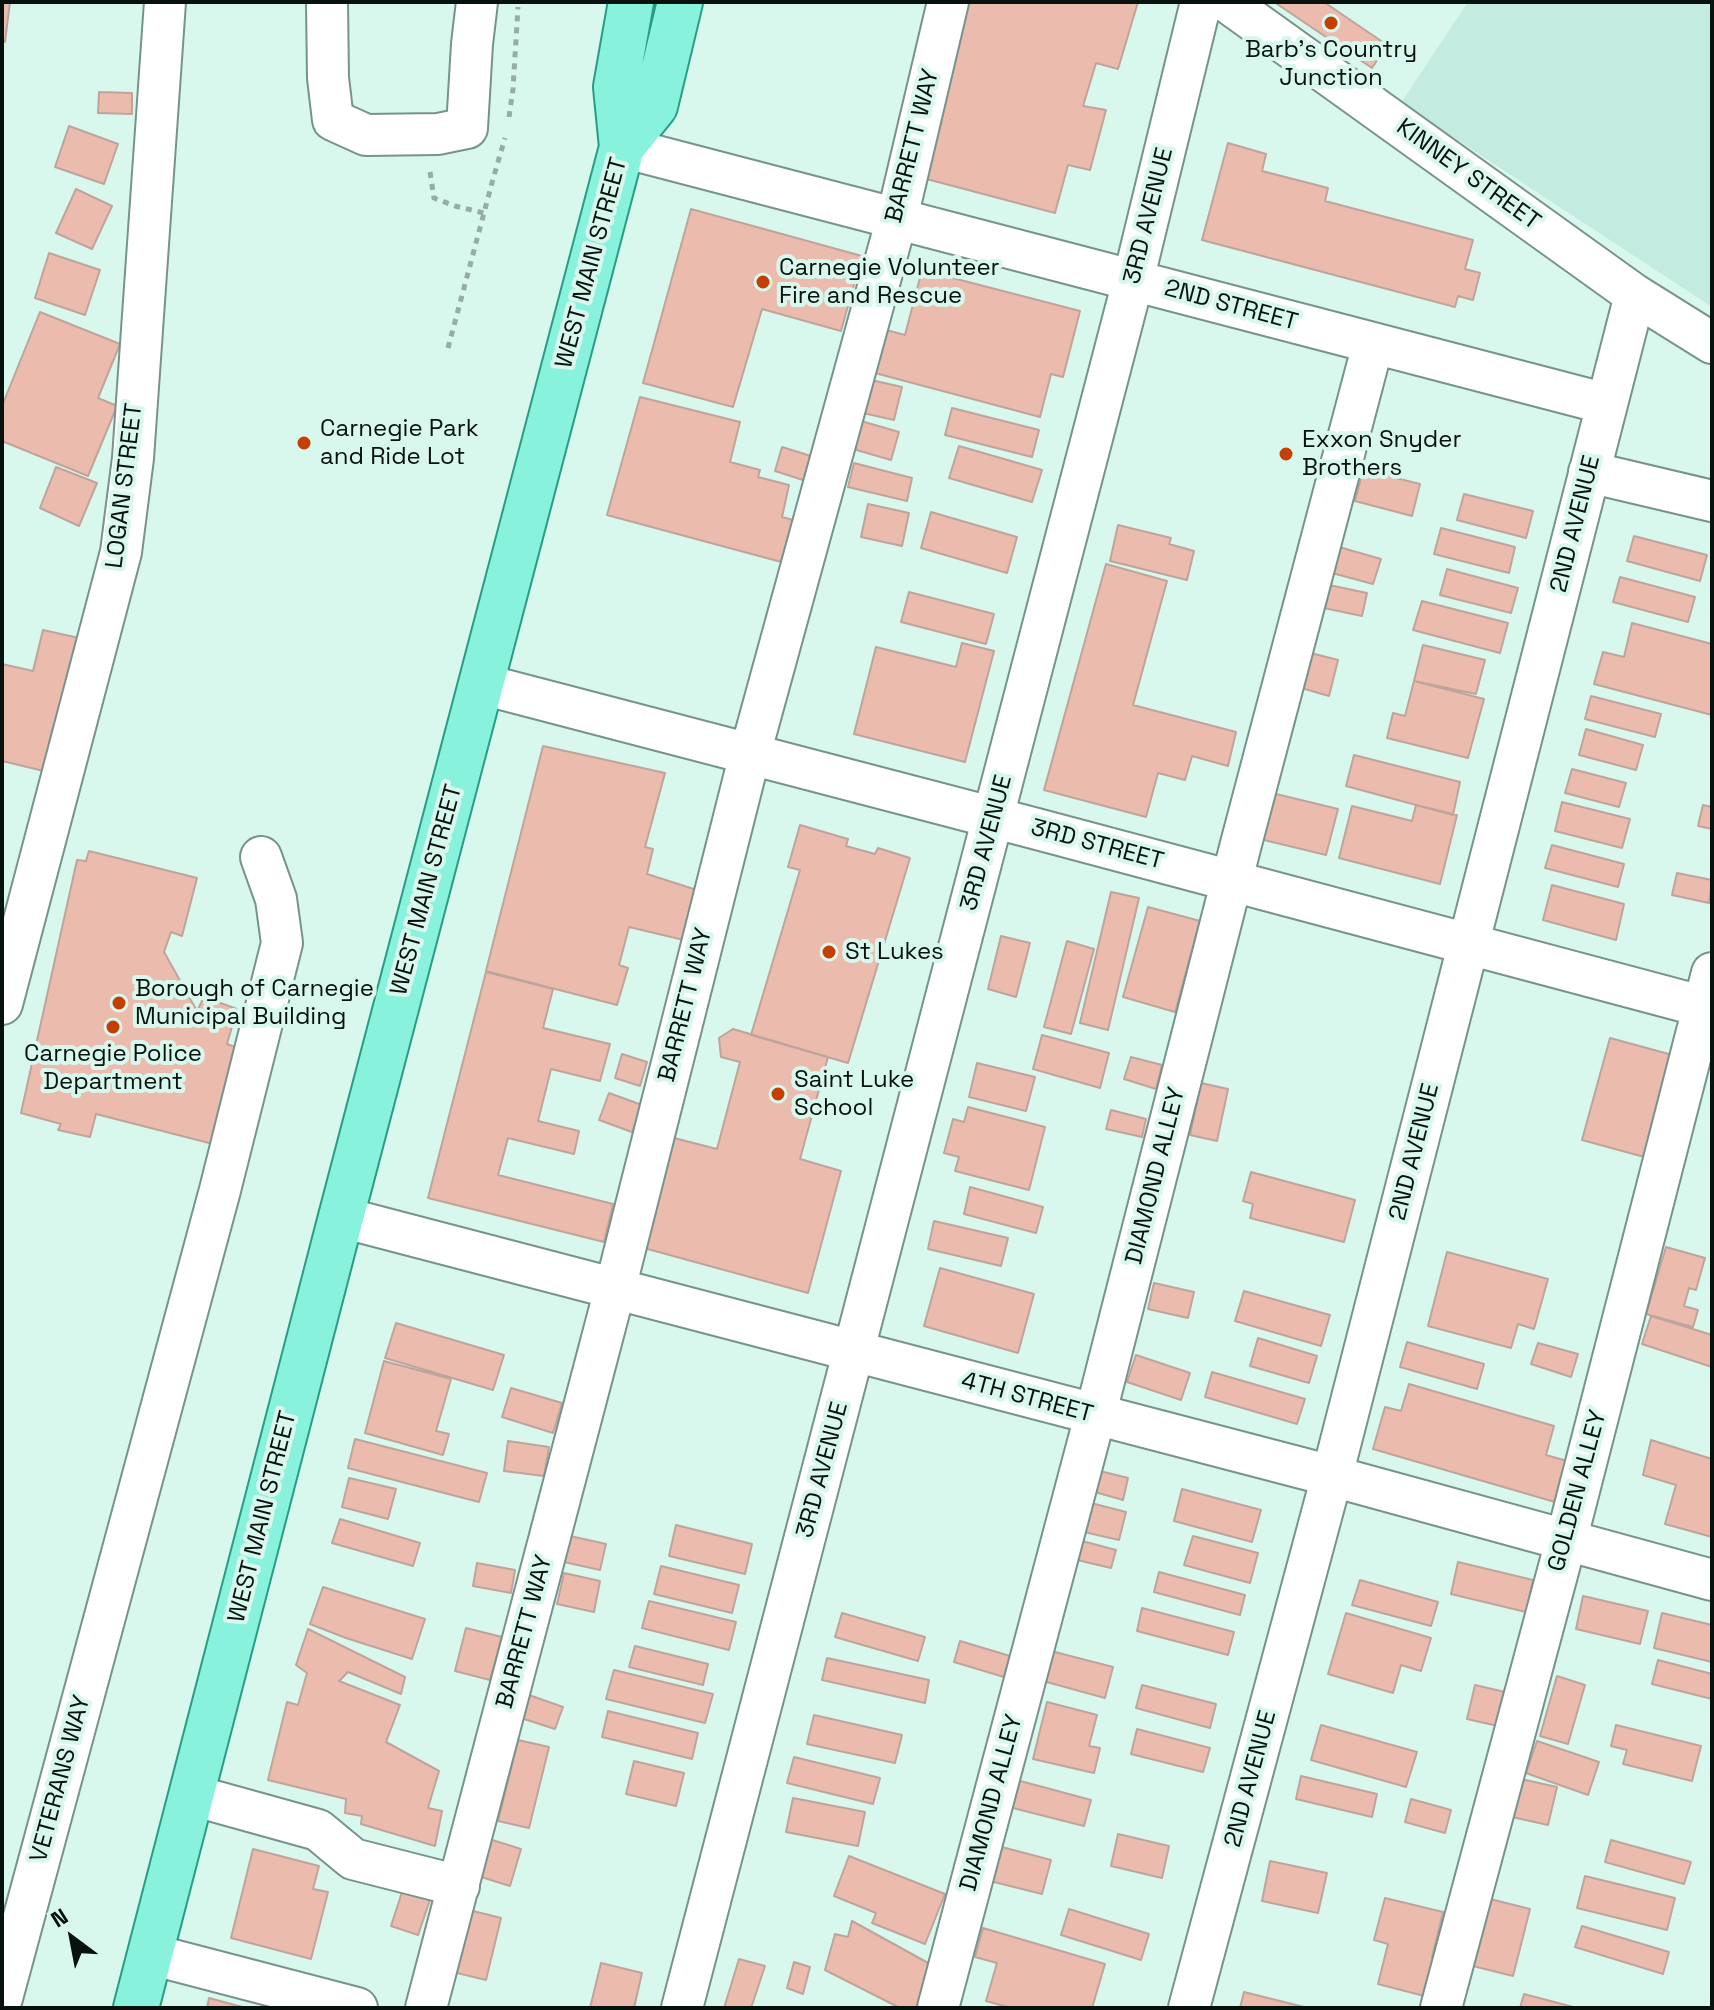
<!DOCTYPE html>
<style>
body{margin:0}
#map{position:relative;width:1714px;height:2010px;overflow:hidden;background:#d8f7ed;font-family:"Space Grotesk",sans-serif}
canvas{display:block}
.frame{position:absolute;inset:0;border:4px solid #07110e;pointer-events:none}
.north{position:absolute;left:32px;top:1898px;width:80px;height:80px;-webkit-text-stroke:6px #d8f7ed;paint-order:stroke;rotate:328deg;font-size:22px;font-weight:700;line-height:32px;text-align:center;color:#07110e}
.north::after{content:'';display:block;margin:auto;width:28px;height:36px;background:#07110e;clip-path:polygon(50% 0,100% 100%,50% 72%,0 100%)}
</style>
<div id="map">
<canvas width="1714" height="2010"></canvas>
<div class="frame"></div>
<div class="north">N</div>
</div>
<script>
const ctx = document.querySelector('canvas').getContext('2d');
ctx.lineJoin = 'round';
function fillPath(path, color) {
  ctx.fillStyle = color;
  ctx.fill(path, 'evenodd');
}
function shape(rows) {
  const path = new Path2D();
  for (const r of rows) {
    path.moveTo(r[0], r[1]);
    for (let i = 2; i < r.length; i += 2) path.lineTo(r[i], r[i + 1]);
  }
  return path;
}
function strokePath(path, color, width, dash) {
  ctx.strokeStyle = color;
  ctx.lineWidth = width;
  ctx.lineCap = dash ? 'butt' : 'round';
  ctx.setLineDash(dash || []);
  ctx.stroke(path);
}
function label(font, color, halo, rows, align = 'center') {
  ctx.font = font + ' "Space Grotesk",sans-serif';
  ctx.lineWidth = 8;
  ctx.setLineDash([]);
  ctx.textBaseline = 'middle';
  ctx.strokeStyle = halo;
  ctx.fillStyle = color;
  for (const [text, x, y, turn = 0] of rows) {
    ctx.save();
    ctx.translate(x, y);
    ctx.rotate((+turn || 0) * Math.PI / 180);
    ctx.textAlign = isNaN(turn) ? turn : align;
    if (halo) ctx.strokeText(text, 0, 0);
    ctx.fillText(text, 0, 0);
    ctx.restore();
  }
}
const built = shape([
 [1468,2,1712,2,1712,307,1401,103]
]);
const building = shape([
 [2,2,10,2,5,42,2,41,2,2],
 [965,2,1138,2,1118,69,1096,63,1083,106,1106,110,1090,170,1068,165,1055,213,919,177,965,2],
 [1274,2,1324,2,1387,45,1372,68,1274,2],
 [99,92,132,93,132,114,98,113,99,92],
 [69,126,118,144,104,184,55,167,69,126],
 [1228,143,1266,154,1262,171,1328,188,1325,201,1473,240,1465,269,1480,273,1473,300,1458,296,1455,307,1202,240,1228,143],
 [76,189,112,206,92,249,56,233,76,189],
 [691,209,862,256,841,331,762,309,733,407,643,383,691,209],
 [49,253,100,270,85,315,35,298,49,253],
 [922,270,1080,311,1063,377,1051,374,1040,417,875,373,886,330,905,335,922,270],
 [40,312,120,344,98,398,117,406,88,476,2,441,2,406,40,312],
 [871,380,902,387,894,420,863,413,871,380],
 [640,397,740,422,730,462,760,470,758,477,789,485,782,517,797,521,785,563,607,515,640,397],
 [952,408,1039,430,1032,457,945,435,952,408],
 [861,421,899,432,891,460,853,449,861,421],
 [959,446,1042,470,1032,502,949,478,959,446],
 [782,447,811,456,803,480,775,471,782,447],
 [854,463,912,478,907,501,848,487,854,463],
 [56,467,97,483,79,526,40,508,56,467],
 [1363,470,1420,484,1412,516,1355,501,1363,470],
 [1464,494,1533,511,1526,538,1457,520,1464,494],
 [868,504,909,513,902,546,861,537,868,504],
 [931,512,1017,537,1007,573,921,548,931,512],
 [1118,525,1171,538,1169,544,1194,551,1187,580,1110,561,1118,525],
 [1441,528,1515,547,1509,573,1434,554,1441,528],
 [1634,536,1707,555,1700,581,1627,561,1634,536],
 [1339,547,1381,559,1373,584,1332,573,1339,547],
 [1106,564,1167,581,1133,705,1236,732,1228,766,1192,756,1185,780,1158,773,1146,817,1044,790,1106,564],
 [1447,569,1518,588,1511,613,1440,595,1447,569],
 [1620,577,1695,597,1688,622,1613,602,1620,577],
 [1329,585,1367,593,1362,616,1324,608,1329,585],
 [909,592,994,614,986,644,901,622,909,592],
 [1422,601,1508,623,1500,653,1413,630,1422,601],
 [1632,623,1712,644,1712,715,1594,684,1603,652,1624,657,1632,623],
 [43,630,79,638,48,772,2,761,2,664,33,671,43,630],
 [962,643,994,651,965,762,854,734,876,647,956,667,962,643],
 [1423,645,1485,660,1476,694,1414,681,1423,645],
 [1307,652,1338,660,1329,696,1298,687,1307,652],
 [1414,681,1484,699,1468,758,1387,738,1393,713,1405,716,1414,681],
 [1591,696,1661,714,1655,737,1585,719,1591,696],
 [1586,729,1643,745,1636,770,1579,755,1586,729],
 [543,746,665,773,645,847,653,849,647,874,700,891,688,941,629,927,619,965,628,968,617,1005,486,971,543,746],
 [1354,755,1460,782,1453,815,1346,786,1354,755],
 [1572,769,1626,783,1619,807,1565,793,1572,769],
 [1272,793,1338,809,1326,855,1260,839,1272,793],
 [1562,802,1630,819,1622,848,1555,831,1562,802],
 [1416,805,1457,815,1440,884,1339,858,1352,806,1412,821,1416,805],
 [1703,805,1712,807,1712,829,1698,826,1703,805],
 [800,825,848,839,846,846,875,854,878,848,910,858,848,1063,751,1035,800,870,788,867,800,825],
 [1552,845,1624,864,1618,887,1545,868,1552,845],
 [89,851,197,878,182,936,171,932,164,952,197,1011,204,997,237,1009,227,1044,238,1048,213,1144,96,1114,90,1137,58,1130,61,1124,21,1113,77,860,86,861,89,851],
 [1677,873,1712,880,1709,903,1672,895,1677,873],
 [1552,885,1624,904,1616,940,1543,920,1552,885],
 [1111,892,1139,898,1108,1030,1080,1023,1111,892],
 [1148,907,1200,921,1175,1012,1123,997,1148,907],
 [1001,936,1030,943,1016,997,988,989,1001,936],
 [1067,941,1094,949,1071,1034,1044,1027,1067,941],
 [486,972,553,989,543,1028,610,1044,600,1081,551,1069,538,1121,579,1131,574,1154,508,1138,498,1175,613,1204,604,1242,428,1198,486,972],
 [733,1029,828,1057,800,1159,841,1171,808,1293,644,1248,674,1138,717,1149,740,1062,721,1057,719,1038,733,1029],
 [1042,1035,1109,1053,1100,1088,1033,1069,1042,1035],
 [1610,1038,1676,1056,1648,1158,1582,1140,1610,1038],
 [622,1054,647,1062,640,1086,615,1078,622,1054],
 [1131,1057,1162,1065,1156,1089,1124,1079,1131,1057],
 [977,1063,1035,1077,1026,1111,969,1097,977,1063],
 [1201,1083,1228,1089,1217,1141,1190,1135,1201,1083],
 [609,1093,642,1105,632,1132,599,1120,609,1093],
 [968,1107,1045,1127,1029,1190,955,1171,959,1157,944,1153,953,1119,964,1122,968,1107],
 [1111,1110,1146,1119,1142,1137,1106,1129,1111,1110],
 [1251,1172,1355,1200,1344,1242,1250,1218,1253,1204,1243,1201,1251,1172],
 [970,1187,1043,1207,1036,1233,964,1214,970,1187],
 [934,1221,1008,1238,1001,1266,928,1249,934,1221],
 [1666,1247,1705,1258,1696,1290,1689,1288,1684,1306,1698,1310,1693,1327,1646,1314,1666,1247],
 [1447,1252,1548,1279,1534,1329,1518,1324,1511,1348,1428,1326,1447,1252],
 [940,1268,1034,1294,1018,1353,924,1326,940,1268],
 [1154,1283,1194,1292,1188,1318,1148,1309,1154,1283],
 [1244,1291,1330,1315,1321,1346,1235,1321,1244,1291],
 [1651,1316,1712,1335,1712,1367,1642,1344,1651,1316],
 [396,1323,504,1355,493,1390,385,1358,396,1323],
 [1258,1338,1317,1356,1309,1383,1250,1366,1258,1338],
 [1407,1342,1484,1364,1477,1389,1400,1367,1407,1342],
 [1538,1343,1578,1354,1571,1377,1531,1364,1538,1343],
 [1136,1355,1190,1373,1181,1400,1127,1382,1136,1355],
 [384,1361,451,1379,436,1431,449,1434,443,1455,365,1433,384,1361],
 [1212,1372,1305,1399,1297,1424,1205,1397,1212,1372],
 [1409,1384,1554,1426,1546,1455,1567,1461,1555,1502,1373,1449,1385,1407,1401,1411,1409,1384],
 [511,1388,562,1403,553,1433,502,1417,511,1388],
 [355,1439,487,1473,479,1502,348,1468,355,1439],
 [1651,1440,1712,1459,1712,1537,1665,1524,1676,1485,1643,1475,1651,1440],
 [508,1441,549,1447,544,1476,504,1471,508,1441],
 [1100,1471,1128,1478,1123,1500,1095,1492,1100,1471],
 [349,1478,396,1489,388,1519,342,1507,349,1478],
 [1182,1489,1261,1510,1252,1542,1174,1521,1182,1489],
 [1091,1503,1126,1512,1119,1540,1084,1532,1091,1503],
 [340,1519,420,1543,413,1566,332,1543,340,1519],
 [676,1525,752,1544,745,1574,669,1556,676,1525],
 [570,1536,606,1544,600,1570,564,1562,570,1536],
 [1193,1536,1258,1553,1250,1583,1184,1565,1193,1536],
 [1082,1541,1116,1550,1111,1568,1077,1560,1082,1541],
 [1458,1562,1533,1580,1526,1612,1451,1594,1458,1562],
 [477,1563,515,1570,511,1593,473,1586,477,1563],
 [661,1566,739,1585,732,1613,654,1594,661,1566],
 [1159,1572,1245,1595,1240,1615,1154,1592,1159,1572],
 [564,1573,600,1581,594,1612,557,1604,564,1573],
 [1360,1580,1438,1602,1431,1626,1352,1605,1360,1580],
 [323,1587,425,1619,412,1659,346,1638,310,1624,323,1587],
 [1583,1596,1648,1611,1640,1644,1576,1629,1583,1596],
 [649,1601,736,1622,729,1650,642,1628,649,1601],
 [1142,1608,1234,1632,1228,1655,1137,1631,1142,1608],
 [842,1613,925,1637,918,1661,835,1637,842,1613],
 [1346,1613,1431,1638,1421,1671,1401,1665,1393,1693,1328,1674,1346,1613],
 [1662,1613,1712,1625,1712,1662,1654,1648,1662,1613],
 [466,1628,502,1637,490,1680,455,1671,466,1628],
 [308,1629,405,1677,401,1694,348,1672,339,1681,400,1705,386,1742,439,1771,428,1808,442,1811,435,1846,361,1824,362,1816,345,1813,346,1799,268,1780,287,1702,298,1705,307,1673,296,1665,308,1629],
 [960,1641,1010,1656,1004,1677,954,1662,960,1641],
 [635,1646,708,1664,703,1685,629,1667,635,1646],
 [1051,1651,1113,1667,1105,1698,1043,1681,1051,1651],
 [827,1658,929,1680,925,1703,822,1680,827,1658],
 [1658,1660,1712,1674,1712,1699,1652,1684,1658,1660],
 [614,1670,713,1694,705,1723,606,1699,614,1670],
 [1557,1676,1585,1685,1568,1744,1540,1736,1557,1676],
 [1142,1685,1216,1704,1210,1728,1136,1708,1142,1685],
 [1475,1685,1505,1692,1498,1726,1467,1719,1475,1685],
 [529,1695,563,1707,555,1729,521,1718,529,1695],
 [1047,1702,1097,1715,1089,1746,1100,1748,1094,1773,1033,1759,1047,1702],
 [608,1711,698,1733,692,1759,602,1737,608,1711],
 [814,1715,902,1735,895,1763,807,1744,814,1715],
 [1321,1725,1417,1752,1406,1787,1311,1760,1321,1725],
 [1616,1725,1701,1746,1692,1781,1623,1764,1627,1750,1611,1746,1616,1725],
 [1137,1729,1210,1748,1203,1772,1131,1754,1137,1729],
 [518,1740,549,1747,529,1828,498,1821,518,1740],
 [1537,1741,1599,1762,1588,1795,1526,1773,1537,1741],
 [794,1757,880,1778,873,1804,787,1783,794,1757],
 [634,1761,684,1773,676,1806,626,1794,634,1761],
 [1301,1776,1377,1794,1372,1817,1296,1799,1301,1776],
 [1013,1779,1091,1800,1084,1826,1005,1806,1013,1779],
 [1521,1779,1557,1787,1548,1825,1512,1817,1521,1779],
 [793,1798,865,1812,858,1846,786,1832,793,1798],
 [1411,1799,1451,1810,1445,1833,1405,1822,1411,1799],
 [1118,1834,1169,1846,1162,1878,1111,1866,1118,1834],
 [486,1838,521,1849,510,1886,475,1875,486,1838],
 [1611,1840,1691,1862,1684,1884,1605,1862,1611,1840],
 [998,1846,1051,1860,1042,1894,990,1881,998,1846],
 [253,1849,319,1866,313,1889,328,1892,311,1959,231,1938,253,1849],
 [849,1856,945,1894,925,1944,872,1923,876,1913,834,1896,849,1856],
 [1270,1861,1327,1873,1318,1913,1262,1901,1270,1861],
 [1585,1876,1675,1898,1667,1930,1577,1908,1585,1876],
 [403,1889,431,1897,418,1935,391,1926,403,1889],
 [1385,1898,1443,1912,1432,1957,1442,1960,1432,1998,1378,1984,1388,1944,1374,1940,1385,1898],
 [1486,1898,1530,1909,1513,1976,1469,1965,1486,1898],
 [1069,1909,1149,1934,1141,1960,1061,1935,1069,1909],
 [469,1910,501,1918,486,1980,453,1972,469,1910],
 [852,1921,930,1964,917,2008,900,2008,825,1970,835,1934,848,1937,852,1921],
 [1582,1926,1669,1952,1663,1974,1575,1947,1582,1926],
 [983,1928,1105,1964,1092,2008,1011,2008,986,2001,997,1963,975,1957,983,1928],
 [739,1959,765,1966,751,2008,724,2008,739,1959],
 [794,1962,810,1967,803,1994,787,1988,794,1962],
 [601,1963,642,1973,634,2008,590,2008,601,1963],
 [1244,1992,1308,2008,1240,2008,1244,1992],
 [1524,1994,1577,2008,1520,2008,1524,1994],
 [209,1998,246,2008,207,2008,209,1998]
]);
const path = shape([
 [509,117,513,89,518,7],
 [430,172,434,198,455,206,484,213],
 [448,348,493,179,505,138]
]);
const minor = shape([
 [327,2,328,78,333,120,366,135,438,134,467,128,472,44,477,2],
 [1227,2,1635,295,1712,343],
 [622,147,1607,404],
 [1589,472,1712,501],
 [482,684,1037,829,1712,1009],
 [2,1004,121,552,133,458,165,2],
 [341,1217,1332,1476,1712,1580],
 [192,1795,318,1830,353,1859,459,1886],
 [150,1954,357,2008],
 [2,1998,220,1190,282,943,276,899,261,857],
 [426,2008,615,1289,750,754,897,218,948,2],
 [682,2008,1133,281,1201,2],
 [938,2008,1095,1416,1241,844,1373,344],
 [1189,2008,1332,1476,1635,295],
 [1441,2008,1566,1541,1712,973]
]);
const major = shape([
 [622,147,655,106,680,2],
 [136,2008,341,1217,622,147,616,87,631,2]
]);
const markers = [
 [1331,23,8,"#c53e02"],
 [763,282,8,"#c53e02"],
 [304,443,8,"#c53e02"],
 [1286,454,8,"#c53e02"],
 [829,952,8,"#c53e02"],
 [119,1003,8,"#c53e02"],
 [113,1027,8,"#c53e02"],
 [778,1094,8,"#c53e02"]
];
const poiNames = [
 ["Barb's Country",1331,50,"center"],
 ["Junction",1331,78,"center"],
 ["Carnegie Volunteer",779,268],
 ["Fire and Rescue",779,296],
 ["Carnegie Park",320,429],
 ["and Ride Lot",320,457],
 ["Exxon Snyder",1302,440],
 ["Brothers",1302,468],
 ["St Lukes",845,952],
 ["Borough of Carnegie",135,989],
 ["Municipal Building",135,1017],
 ["Carnegie Police",113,1054,"center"],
 ["Department",113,1082,"center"],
 ["Saint Luke",794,1080],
 ["School",794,1108]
];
const streetNames = [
 ["BARRETT WAY",913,146,-76],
 ["KINNEY STREET",1468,175,36],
 ["3RD AVENUE",1149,216,-76],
 ["WEST MAIN STREET",592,263,-75],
 ["2ND STREET",1231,306,15],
 ["LOGAN STREET",125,486,-83],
 ["2ND AVENUE",1576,524,-76],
 ["3RD AVENUE",987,843,-75],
 ["3RD STREET",1097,845,15],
 ["WEST MAIN STREET",427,890,-75],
 ["BARRETT WAY",686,1005,-76],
 ["2ND AVENUE",1415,1152,-76],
 ["DIAMOND ALLEY",1156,1176,-76],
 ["4TH STREET",1027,1398,15],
 ["3RD AVENUE",823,1470,-75],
 ["GOLDEN ALLEY",1578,1491,-75],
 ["WEST MAIN STREET",263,1517,-76],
 ["BARRETT WAY",525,1632,-75],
 ["VETERANS WAY",61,1779,-75],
 ["2ND AVENUE",1251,1779,-75],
 ["DIAMOND ALLEY",992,1803,-75]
];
fillPath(built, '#c3ebdf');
fillPath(building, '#ebbcad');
strokePath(building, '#bfa49c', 2);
strokePath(minor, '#77938b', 44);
strokePath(major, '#299d84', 48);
strokePath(path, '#95ada5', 5, [6, 6]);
strokePath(minor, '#fff', 40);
strokePath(major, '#89f2dc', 44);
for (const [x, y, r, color] of markers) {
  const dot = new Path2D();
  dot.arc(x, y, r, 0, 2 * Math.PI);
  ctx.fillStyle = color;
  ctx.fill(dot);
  strokePath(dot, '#d8f7ed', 3);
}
label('24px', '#07110e', '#d8f7ed', poiNames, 'left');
label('24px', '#07110e', '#d8f7ed', streetNames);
</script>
